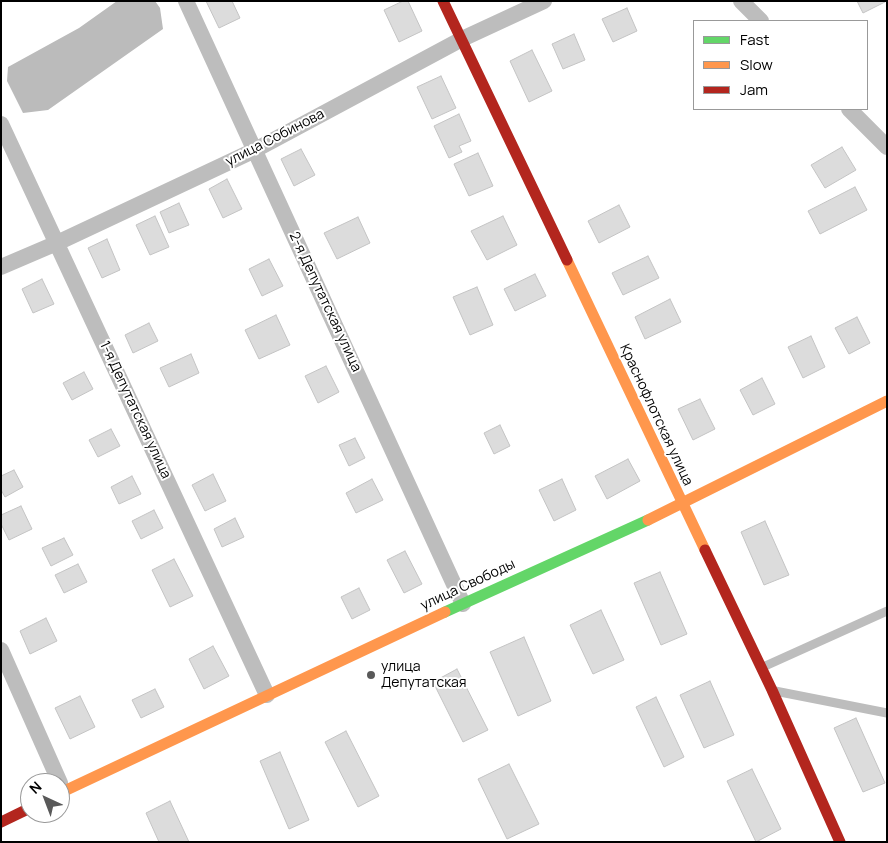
<!DOCTYPE html>
<meta charset="utf-8">
<style>
body{margin:0}
#map{position:relative;width:888px;height:843px;overflow:hidden;background:#fff;font-family:Manrope,sans-serif}
canvas{display:block}
.frame{position:absolute;inset:0;border:2px solid #000;pointer-events:none}
.legend{position:absolute;left:693px;top:20px;width:175px;height:90px;box-sizing:border-box;background:#fff;border:1px solid #999;margin:0;padding:6px 9px;list-style:none;font-size:15px;color:#000}
.legend li{display:flex;align-items:center;gap:10px;height:25px}
.legend b{width:25px;border:1px solid #999}
.north{position:absolute;left:20px;top:773px;width:50px;height:50px;box-sizing:border-box;background:#fff;border:1px solid #999;border-radius:50%;rotate:317deg;font-size:14px;font-weight:700;line-height:20px;text-align:center;color:#000}
.north::after{content:'';display:block;margin:auto;width:18px;height:22px;background:#595959;clip-path:polygon(50% 0,100% 100%,50% 72%,0 100%)}
</style>
<div id="map">
<canvas width="888" height="843"></canvas>
<div class="frame"></div>
<ul class="legend">
<li><b style="height:6px;background:#63d668"></b>Fast</li>
<li><b style="height:6px;background:#ff974d"></b>Slow</li>
<li><b style="height:6px;background:#b3261e"></b>Jam</li>
</ul>
<div class="north">N</div>
</div>
<script>
const ctx = document.querySelector('canvas').getContext('2d');
ctx.lineJoin = 'round';
function fillPath(path, color) {
  ctx.fillStyle = color;
  ctx.fill(path, 'evenodd');
}
function shape(rows) {
  const path = new Path2D();
  for (const r of rows) {
    path.moveTo(r[0], r[1]);
    for (let i = 2; i < r.length; i += 2) path.lineTo(r[i], r[i + 1]);
  }
  return path;
}
function strokePath(path, color, width, dash) {
  ctx.strokeStyle = color;
  ctx.lineWidth = width;
  ctx.lineCap = dash ? 'butt' : 'round';
  ctx.setLineDash(dash || []);
  ctx.stroke(path);
}
function label(font, color, halo, rows, align = 'center') {
  ctx.font = font + ' Manrope,sans-serif';
  ctx.lineWidth = 4;
  ctx.setLineDash([]);
  ctx.textBaseline = 'middle';
  ctx.strokeStyle = halo;
  ctx.fillStyle = color;
  for (const [text, x, y, turn = 0] of rows) {
    ctx.save();
    ctx.translate(x, y);
    ctx.rotate((+turn || 0) * Math.PI / 180);
    ctx.textAlign = isNaN(turn) ? turn : align;
    if (halo) ctx.strokeText(text, 0, 0);
    ctx.fillText(text, 0, 0);
    ctx.restore();
  }
}
const water = shape([
 [117,1,155,1,160,8,163,29,48,110,23,113,7,81,8,67,79,28]
]);
const building = shape([
 [206,1,232,1,240,18,219,28,206,1],
 [403,1,408,1,422,31,399,42,384,10,403,1],
 [857,1,885,1,885,2,863,13,857,1],
 [627,8,637,31,613,42,602,19,627,8],
 [574,34,585,60,563,69,552,44,574,34],
 [532,50,552,91,529,102,510,61,532,50],
 [441,76,456,108,432,119,417,87,441,76],
 [459,114,471,141,459,146,462,152,449,158,434,126,459,114],
 [842,147,856,170,825,188,811,165,842,147],
 [301,149,315,175,294,186,281,159,301,149],
 [478,153,493,186,469,196,454,164,478,153],
 [227,179,242,209,223,218,209,189,227,179],
 [855,187,867,210,820,234,808,211,855,187],
 [179,203,189,225,169,233,160,212,179,203],
 [619,205,630,227,599,243,588,221,619,205],
 [155,216,169,247,150,255,136,225,155,216],
 [503,216,517,245,487,260,471,231,503,216],
 [358,217,370,243,337,259,324,233,358,217],
 [107,239,120,270,102,278,88,248,107,239],
 [648,256,659,278,623,295,612,273,648,256],
 [269,259,283,286,262,296,249,269,269,259],
 [535,274,546,296,515,311,504,289,535,274],
 [42,279,54,304,33,313,22,289,42,279],
 [477,287,493,325,470,335,453,297,477,287],
 [670,299,681,322,645,339,635,317,670,299],
 [276,315,290,345,259,359,245,330,276,315],
 [857,317,870,343,849,354,835,328,857,317],
 [149,323,158,341,133,353,125,335,149,323],
 [811,336,825,367,803,378,788,347,811,336],
 [191,354,199,373,169,387,160,368,191,354],
 [326,366,339,392,318,403,305,376,326,366],
 [84,372,93,389,72,400,63,383,84,372],
 [762,378,775,404,753,415,740,390,762,378],
 [700,399,715,429,693,440,678,409,700,399],
 [500,425,510,446,494,454,484,433,500,425],
 [111,429,120,446,98,457,89,440,111,429],
 [355,438,365,458,349,466,339,445,355,438],
 [628,459,640,481,607,499,595,476,628,459],
 [14,470,23,487,5,497,1,490,1,476,14,470],
 [213,474,226,501,205,511,192,485,213,474],
 [132,476,141,494,119,504,111,487,132,476],
 [372,479,383,500,356,513,346,493,372,479],
 [562,479,576,510,554,521,539,490,562,479],
 [21,506,32,529,9,540,1,524,1,515,21,506],
 [154,510,163,528,141,539,132,521,154,510],
 [235,518,244,537,222,547,214,529,235,518],
 [765,521,789,575,764,585,741,532,765,521],
 [64,538,73,555,51,566,42,548,64,538],
 [405,551,422,584,404,593,387,560,405,551],
 [174,559,193,596,170,607,152,570,174,559],
 [78,564,87,582,64,593,55,575,78,564],
 [660,572,687,634,661,645,634,583,660,572],
 [359,588,370,610,352,619,341,597,359,588],
 [601,610,624,660,593,674,570,625,601,610],
 [46,618,57,641,30,654,20,631,46,618],
 [524,637,551,701,518,716,490,652,524,637],
 [213,646,229,676,204,689,189,659,213,646],
 [457,669,488,730,463,742,433,682,457,669],
 [710,681,734,735,704,748,680,695,710,681],
 [155,689,164,707,141,718,132,700,155,689],
 [80,696,95,727,70,739,55,708,80,696],
 [656,697,684,757,664,767,636,707,656,697],
 [856,718,885,783,863,792,834,728,856,718],
 [346,731,379,796,358,807,325,742,346,731],
 [280,752,309,820,289,829,260,761,280,752],
 [509,764,539,824,507,839,478,779,509,764],
 [752,769,781,829,756,842,727,781,752,769],
 [170,801,189,842,159,842,146,813,170,801]
]);
const lane = shape([
 [763,667,887,611],
 [775,691,887,713]
]);
const street = shape([
 [186,1,463,604],
 [741,1,761,21],
 [849,109,887,147],
 [1,124,267,695],
 [1,267,57,243,255,150,462,39,544,1],
 [1,650,60,783]
]);
const fast = shape([
 [445,612,648,520]
]);
const slow = shape([
 [567,260,705,550],
 [648,520,887,401],
 [60,793,445,612]
]);
const jam = shape([
 [443,1,567,260],
 [705,550,772,690,840,842],
 [1,822,30,808]
]);
const markers = [
 [371,675,5,"#595959"]
];
const streetNames = [
 ["улица Собинова",275,138,-27],
 ["2-я Депутатская улица",325,302,65],
 ["1-я Депутатская улица",135,410,65],
 ["Краснофлотская улица",656,415,65],
 ["улица Свободы",468,585,-25]
];
const poiNames = [
 ["улица",381,667],
 ["Депутатская",381,683]
];
fillPath(water, '#bbb');
fillPath(building, '#dcdcdc');
strokePath(building, '#c4c4c4', 1);
strokePath(lane, '#bdbdbd', 9);
strokePath(street, '#bdbdbd', 16);
strokePath(fast, '#63d668', 11);
strokePath(slow, '#ff974d', 11);
strokePath(jam, '#b3261e', 11);
for (const [x, y, r, color] of markers) {
  const dot = new Path2D();
  dot.arc(x, y, r, 0, 2 * Math.PI);
  ctx.fillStyle = color;
  ctx.fill(dot);
  strokePath(dot, '#fff', 2);
}
label('14px', '#000', '#fff', streetNames);
label('14px', '#000', '#fff', poiNames, 'left');
</script>
